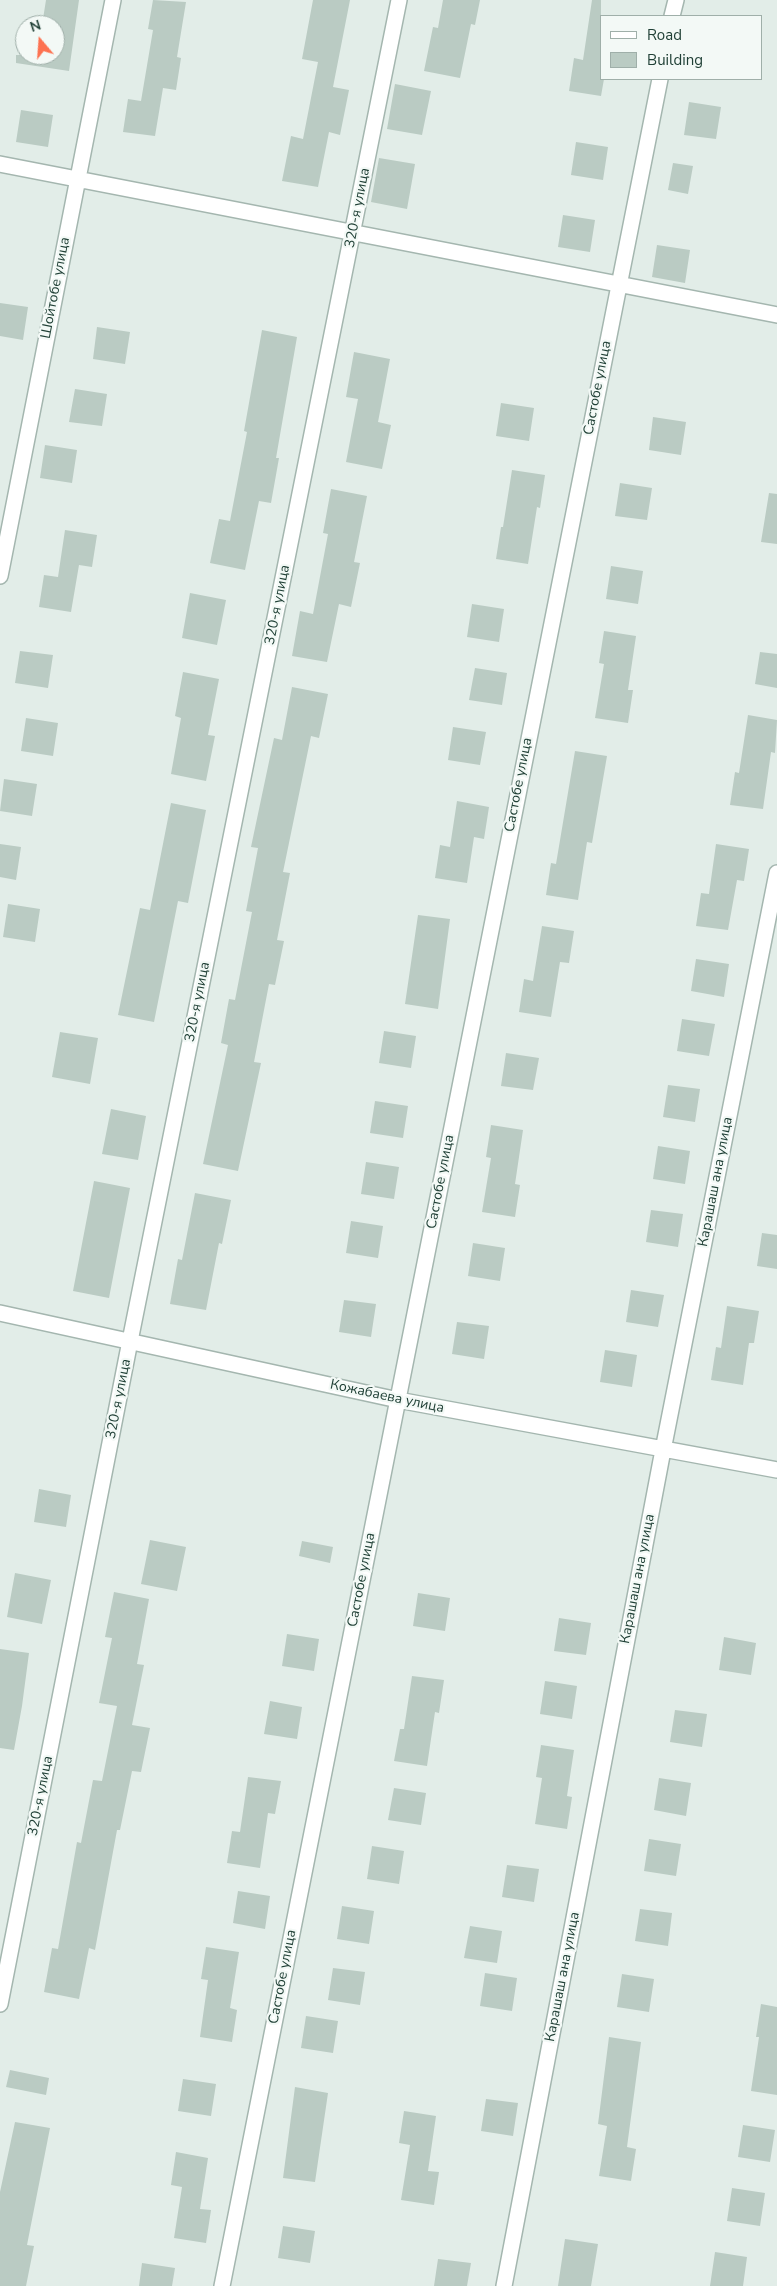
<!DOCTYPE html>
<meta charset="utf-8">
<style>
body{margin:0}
#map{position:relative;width:777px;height:2286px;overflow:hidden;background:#e2ede8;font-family:"Nunito Sans",sans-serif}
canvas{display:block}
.legend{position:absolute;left:600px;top:15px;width:162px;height:65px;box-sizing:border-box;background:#f3f9f6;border:1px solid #9fafa9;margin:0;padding:6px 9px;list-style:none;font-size:15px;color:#204036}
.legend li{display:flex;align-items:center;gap:10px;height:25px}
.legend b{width:25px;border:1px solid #9fafa9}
.north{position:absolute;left:15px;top:15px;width:50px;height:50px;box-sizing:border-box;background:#f3f9f6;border:1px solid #9fafa9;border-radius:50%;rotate:342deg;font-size:14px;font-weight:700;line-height:20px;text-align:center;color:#204036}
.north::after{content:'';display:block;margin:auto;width:18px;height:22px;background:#fd7251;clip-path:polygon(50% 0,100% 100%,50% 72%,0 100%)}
</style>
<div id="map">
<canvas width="777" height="2286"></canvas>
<ul class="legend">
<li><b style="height:6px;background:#fff"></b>Road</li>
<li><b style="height:14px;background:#bacbc3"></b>Building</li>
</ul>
<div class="north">N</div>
</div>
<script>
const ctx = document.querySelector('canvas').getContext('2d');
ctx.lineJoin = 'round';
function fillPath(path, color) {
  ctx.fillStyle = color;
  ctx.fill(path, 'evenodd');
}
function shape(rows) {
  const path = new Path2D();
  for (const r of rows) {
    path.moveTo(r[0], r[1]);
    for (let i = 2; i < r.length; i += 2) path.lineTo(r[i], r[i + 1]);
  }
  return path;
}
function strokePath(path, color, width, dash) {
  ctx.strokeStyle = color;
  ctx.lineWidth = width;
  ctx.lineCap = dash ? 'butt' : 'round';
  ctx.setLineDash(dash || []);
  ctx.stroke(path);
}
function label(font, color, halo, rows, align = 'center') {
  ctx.font = font + ' "Nunito Sans",sans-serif';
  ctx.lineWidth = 4.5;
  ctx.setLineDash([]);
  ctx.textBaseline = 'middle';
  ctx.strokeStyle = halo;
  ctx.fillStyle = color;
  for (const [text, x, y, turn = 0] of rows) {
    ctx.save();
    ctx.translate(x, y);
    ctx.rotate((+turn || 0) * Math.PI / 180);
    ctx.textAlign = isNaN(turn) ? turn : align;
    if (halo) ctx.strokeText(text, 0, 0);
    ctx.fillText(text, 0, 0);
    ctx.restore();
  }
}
const building = shape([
 [46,0,79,0,69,71,16,63,16,55,55,55,55,21,43,19],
 [153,0,186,2,177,57,181,58,176,90,163,88,155,136,123,132,128,99,141,101,153,30,148,29],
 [313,0,350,0,333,87,349,90,340,135,329,132,318,187,282,181,291,136,303,139,318,62,302,59],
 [443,0,480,0,475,25,471,24,460,78,424,71,433,27,438,28],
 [592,0,601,0,601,79,604,79,601,96,569,91,574,58,583,60],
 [395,84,431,91,422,135,387,129],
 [689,102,721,107,716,139,684,135],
 [21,110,53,115,48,147,16,142],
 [576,142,608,147,603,180,571,175],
 [379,158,415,164,407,209,371,202],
 [673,163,693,166,688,194,668,190],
 [563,215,595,220,590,252,558,247],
 [657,245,690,250,685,283,652,277],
 [0,303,28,307,23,340,0,336],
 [97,327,130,332,125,364,93,359],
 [262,330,297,337,276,458,279,458,271,503,259,501,245,570,210,563,219,519,230,521,247,432,244,431],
 [354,352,390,359,378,422,391,425,382,469,346,462,358,399,346,397],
 [75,389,107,394,102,426,69,422],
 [501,403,534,408,529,441,496,436],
 [653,417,686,422,681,455,649,450],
 [45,445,77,450,72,483,40,478],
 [512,470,545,475,540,508,537,507,528,564,496,559,501,527,503,527],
 [620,483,652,488,647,520,615,516],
 [331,489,367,496,354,562,360,563,351,607,339,604,327,662,292,656,300,611,313,614,328,534,323,533],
 [769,493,777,494,777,544,761,542],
 [65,530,97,535,92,567,79,565,71,612,39,607,44,575,58,577],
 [611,566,643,571,638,604,606,599],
 [190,593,226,600,217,645,182,638],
 [472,604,504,609,499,642,467,637],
 [604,631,636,636,628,690,633,690,628,723,595,718,604,664,599,663],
 [20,651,53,655,48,688,15,683],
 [760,652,777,654,777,688,755,684],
 [475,668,507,673,502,705,469,700],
 [183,672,219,679,208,735,215,736,206,781,171,774,181,718,175,716],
 [292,687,328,694,319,738,311,736,283,872,290,873,277,940,284,941,275,985,269,984,254,1062,261,1063,238,1171,203,1164,228,1045,221,1043,229,999,235,1000,252,912,246,911,258,848,251,847,274,738,282,740],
 [748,715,777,720,775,753,771,752,763,809,730,805,735,772,739,773],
 [26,718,58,723,53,756,21,751],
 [453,727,486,732,480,765,448,760],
 [575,751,607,756,592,843,587,842,578,900,546,895,551,863,556,864],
 [4,779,37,784,32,816,0,811],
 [457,801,489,807,484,839,474,837,467,883,435,878,440,845,450,847],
 [171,803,206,810,188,903,178,901,154,1022,118,1015,140,908,150,910],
 [0,844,21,847,16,880,0,877],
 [716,844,749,849,744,881,737,880,728,930,696,926,701,893,709,894],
 [8,904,40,909,35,942,3,937],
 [418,915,450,919,438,1009,405,1004],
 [542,926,574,931,569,963,560,962,551,1017,519,1012,524,979,533,981],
 [696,959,729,964,724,997,691,991],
 [682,1019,715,1024,709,1056,677,1051],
 [384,1031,416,1036,411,1068,379,1063],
 [60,1032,98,1038,90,1084,52,1077],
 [506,1053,539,1058,533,1090,501,1086],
 [668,1085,700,1089,695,1122,663,1117],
 [375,1101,408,1106,403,1138,370,1133],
 [111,1109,146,1116,138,1160,102,1154],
 [491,1125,523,1130,515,1184,520,1185,515,1217,482,1212,491,1158,486,1157],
 [658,1146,690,1151,685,1184,653,1179],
 [366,1162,399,1167,394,1199,361,1194],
 [94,1181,130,1188,109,1298,73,1291],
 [195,1193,231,1200,222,1244,219,1243,206,1310,170,1304,178,1259,182,1260],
 [651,1210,683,1214,678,1247,646,1242],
 [351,1221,383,1226,378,1258,346,1253],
 [762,1233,777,1235,777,1269,757,1266],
 [473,1243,505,1248,500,1281,468,1276],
 [631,1290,664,1295,658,1327,626,1322],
 [344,1300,376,1304,371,1337,339,1332],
 [727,1306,759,1311,754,1343,749,1343,743,1385,711,1380,716,1347,721,1348],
 [457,1322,489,1326,484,1359,452,1354],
 [605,1350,637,1355,632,1387,600,1382],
 [39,1489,71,1495,66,1527,34,1522],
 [150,1540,186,1547,177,1591,141,1584],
 [302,1541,333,1547,330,1563,299,1556],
 [15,1573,51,1580,42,1624,7,1617],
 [114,1592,149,1599,137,1664,144,1665,132,1725,150,1728,141,1772,132,1771,120,1830,117,1830,95,1950,89,1948,79,1999,44,1992,52,1948,58,1949,77,1842,81,1843,93,1780,102,1781,117,1706,99,1703,112,1638,105,1637],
 [418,1593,450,1598,445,1631,413,1626],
 [559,1618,591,1623,586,1655,554,1651],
 [287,1634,319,1639,314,1671,282,1666],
 [724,1637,756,1643,751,1675,719,1670],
 [0,1649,29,1653,22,1706,14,1750,0,1748],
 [412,1676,444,1680,439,1713,435,1712,427,1766,394,1761,400,1729,404,1729],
 [545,1681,577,1686,572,1719,540,1714],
 [270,1701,302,1707,297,1739,264,1734],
 [675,1710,707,1714,702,1747,670,1742],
 [541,1745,574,1750,567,1796,572,1797,567,1829,535,1824,542,1778,536,1777],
 [248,1777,281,1781,275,1814,268,1813,260,1868,227,1863,232,1831,240,1832],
 [659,1778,691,1783,686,1816,654,1810],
 [394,1788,426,1793,421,1825,388,1820],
 [649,1839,681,1844,676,1876,644,1871],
 [372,1846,404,1851,399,1884,367,1879],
 [507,1865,539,1869,534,1902,502,1897],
 [238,1891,270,1896,265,1929,233,1923],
 [342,1906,374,1911,369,1944,337,1939],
 [640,1909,672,1913,668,1946,635,1941],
 [470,1926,502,1931,497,1963,464,1958],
 [206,1947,239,1952,230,2008,237,2010,232,2042,200,2037,208,1980,201,1979],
 [333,1968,365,1972,360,2005,328,2000],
 [485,1973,517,1978,512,2011,480,2006],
 [622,1974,654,1979,649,2012,617,2007],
 [761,2004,777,2007,777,2095,751,2091,759,2037,756,2037],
 [306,2016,338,2021,333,2053,301,2048],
 [609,2037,641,2042,627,2147,636,2149,631,2181,599,2176,607,2126,598,2124],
 [10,2070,49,2078,46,2095,6,2087],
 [183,2079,216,2084,211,2116,178,2111],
 [295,2087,328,2093,315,2182,283,2178],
 [486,2099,518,2103,513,2136,481,2131],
 [404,2111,436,2116,428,2171,439,2172,434,2205,401,2200,410,2145,399,2143],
 [15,2122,50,2128,27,2245,34,2246,26,2286,0,2286,0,2192],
 [743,2125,775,2130,770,2162,738,2157],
 [176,2152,208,2158,200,2209,211,2210,206,2243,174,2238,182,2187,171,2185],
 [732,2188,765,2193,760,2226,727,2221],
 [283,2226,315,2231,310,2263,278,2258],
 [565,2239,598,2244,591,2286,558,2286],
 [715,2252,747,2257,743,2286,710,2286],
 [438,2259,471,2263,467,2286,434,2286],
 [142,2263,175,2268,172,2286,139,2286]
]);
const minor = shape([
 [672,16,676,0],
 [0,164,777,315],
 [0,576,113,0],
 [0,1313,398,1400,777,1470],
 [0,2004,130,1341,399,0],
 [222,2286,660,79],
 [504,2286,663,1450,777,873]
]);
const streetNames = [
 ["320-я улица",358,208,-79],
 ["Шойтобе улица",56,288,-79],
 ["Састобе улица",598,388,-79],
 ["320-я улица",278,605,-79],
 ["Састобе улица",519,785,-79],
 ["320-я улица",198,1002,-79],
 ["Састобе улица",441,1182,-79],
 ["Карашаш ана улица",716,1182,-79],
 ["Кожабаева улица",387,1397,12],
 ["320-я улица",119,1399,-79],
 ["Карашаш ана улица",638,1579,-79],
 ["Састобе улица",362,1580,-79],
 ["320-я улица",41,1796,-79],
 ["Састобе улица",283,1977,-79],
 ["Карашаш ана улица",563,1977,-79]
];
fillPath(building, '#bacbc3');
strokePath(minor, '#a4b6af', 18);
strokePath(minor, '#fff', 15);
label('14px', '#204036', '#f3f9f6', streetNames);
</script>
